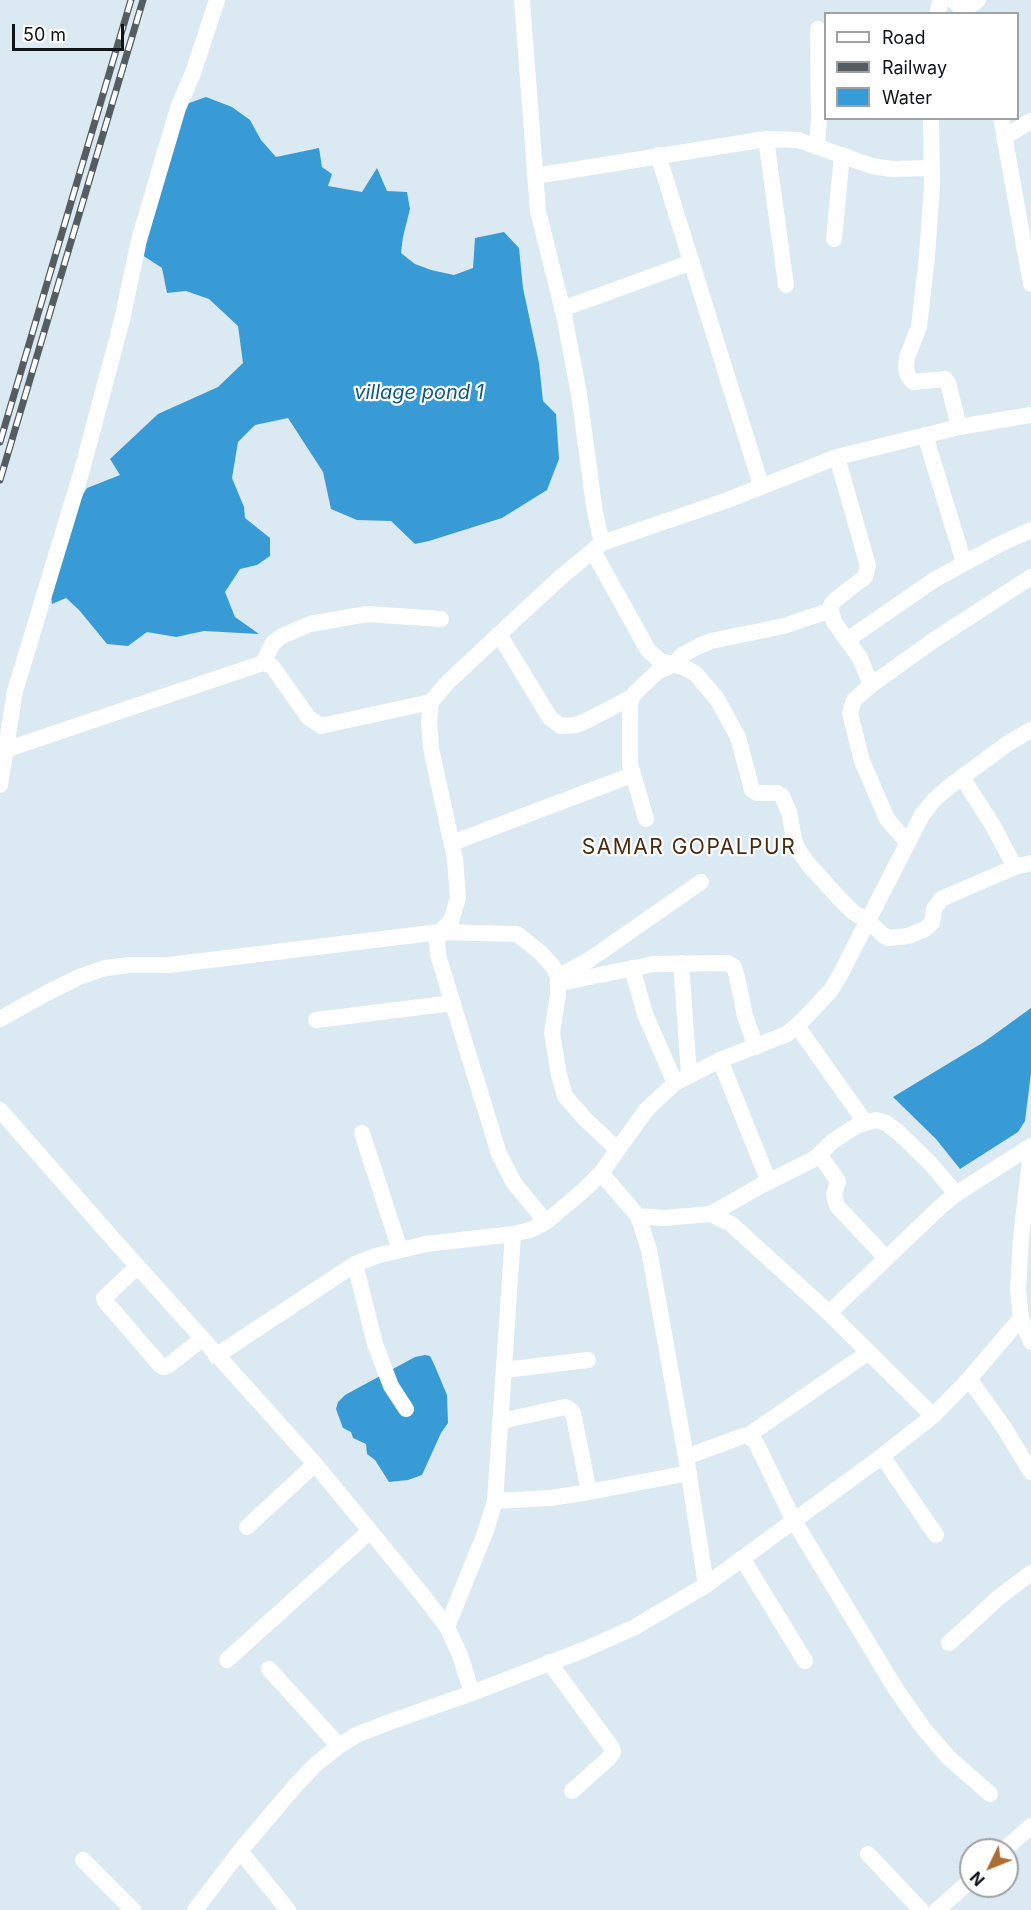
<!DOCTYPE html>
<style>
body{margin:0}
#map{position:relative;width:1031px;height:1910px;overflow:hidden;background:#dbe9f3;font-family:Inter,sans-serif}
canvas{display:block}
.legend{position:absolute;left:824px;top:12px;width:195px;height:108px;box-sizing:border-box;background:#fff;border:2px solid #9fa1a2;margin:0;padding:8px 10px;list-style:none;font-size:18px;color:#0f1417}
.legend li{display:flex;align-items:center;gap:12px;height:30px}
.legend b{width:30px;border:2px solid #9fa1a2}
.north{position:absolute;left:959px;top:1838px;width:60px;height:60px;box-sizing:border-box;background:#fff;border:2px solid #9fa1a2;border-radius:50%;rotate:227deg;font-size:16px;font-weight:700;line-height:24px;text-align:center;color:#0f1417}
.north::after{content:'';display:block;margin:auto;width:21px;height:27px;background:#ac6d35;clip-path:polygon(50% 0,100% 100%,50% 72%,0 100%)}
.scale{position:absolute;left:12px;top:24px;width:112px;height:27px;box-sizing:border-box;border:3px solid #0f1417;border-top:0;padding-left:8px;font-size:18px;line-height:21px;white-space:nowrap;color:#0f1417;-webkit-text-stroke:4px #fff;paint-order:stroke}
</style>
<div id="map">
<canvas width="1031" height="1910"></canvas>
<ul class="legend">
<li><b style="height:8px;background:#fff"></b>Road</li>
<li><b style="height:8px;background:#555d62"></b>Railway</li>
<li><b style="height:16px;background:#389bd6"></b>Water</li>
</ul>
<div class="north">N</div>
<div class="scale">50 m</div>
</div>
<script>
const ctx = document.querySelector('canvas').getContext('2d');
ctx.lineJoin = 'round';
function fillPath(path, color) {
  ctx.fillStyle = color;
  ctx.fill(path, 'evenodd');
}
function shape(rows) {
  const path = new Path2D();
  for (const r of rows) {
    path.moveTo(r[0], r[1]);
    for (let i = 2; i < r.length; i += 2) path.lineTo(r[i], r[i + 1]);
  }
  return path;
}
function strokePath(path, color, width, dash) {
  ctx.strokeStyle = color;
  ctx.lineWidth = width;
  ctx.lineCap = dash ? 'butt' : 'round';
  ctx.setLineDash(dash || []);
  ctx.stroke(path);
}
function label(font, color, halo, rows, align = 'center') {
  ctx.font = font + ' Inter,sans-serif';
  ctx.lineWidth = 4.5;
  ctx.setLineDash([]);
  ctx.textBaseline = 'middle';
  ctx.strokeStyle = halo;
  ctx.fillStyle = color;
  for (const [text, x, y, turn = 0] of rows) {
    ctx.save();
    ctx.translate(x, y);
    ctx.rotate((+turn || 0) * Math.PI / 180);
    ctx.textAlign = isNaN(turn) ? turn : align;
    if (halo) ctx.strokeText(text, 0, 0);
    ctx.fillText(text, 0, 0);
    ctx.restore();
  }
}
const water = shape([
 [206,97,232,107,250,120,261,140,276,157,319,148,322,167,332,174,328,186,362,192,377,168,387,191,407,192,410,209,403,237,401,253,415,264,431,270,454,275,473,268,475,238,504,232,519,248,523,288,539,363,543,401,556,414,559,459,547,490,502,518,429,541,415,544,391,521,357,520,331,509,323,472,288,418,255,425,238,442,232,478,244,507,245,518,270,538,270,556,257,565,240,569,225,592,235,617,259,634,204,631,176,637,147,632,128,646,107,644,79,610,66,598,52,604,50,589,77,504,87,488,120,475,110,459,158,414,218,387,243,363,238,326,209,299,186,291,167,293,162,268,136,251,175,108],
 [1031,1008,1031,1073,1025,1121,1018,1132,960,1169,936,1139,893,1097,984,1042],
 [425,1355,430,1356,434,1364,447,1395,448,1423,441,1433,422,1475,408,1480,389,1482,375,1460,367,1454,366,1444,353,1438,351,1432,343,1428,336,1409,338,1402,345,1395,415,1357]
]);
const minor = shape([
 [522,0,538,211,564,315,579,394,595,513,602,543],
 [952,0,956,2,965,14],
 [963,11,978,0],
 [937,14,941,0],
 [931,118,932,186,927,256,919,327,907,357,906,367,908,376,913,382,945,379,948,383,959,427],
 [1001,118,1031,284],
 [1004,137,1031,121],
 [766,139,786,285],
 [817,146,819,119,818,29],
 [658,155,761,485],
 [535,176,766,139,798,140,872,166,892,169,932,168],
 [834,239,842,155],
 [562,309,692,262],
 [925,435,964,563],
 [837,457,868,566,865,577,835,600,831,605,831,610,834,622,860,658,871,685],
 [593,551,648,650,660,661,683,667,695,673,717,699,738,737,752,790,757,793,777,793,782,796,789,812,794,839,798,850,809,865,839,898,853,912,868,921,883,935,889,938,908,936,925,929,932,923,934,909,941,899,1015,867,1031,863],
 [499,634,550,718,561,726,576,725,588,720,632,697],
 [847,640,934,580,998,545,1031,530],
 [263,663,273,643,282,636,310,624,367,614,441,619],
 [5,750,263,663,272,666,308,717,321,726,431,702],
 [962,777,993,826,1015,867],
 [0,785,15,691,82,470,122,320,139,240,178,108,193,73,217,0],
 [646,819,630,764,630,706,632,697,636,692,657,672,674,664,682,655,699,646,711,641,784,626,831,610],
 [907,842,887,819,862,761,850,713,854,700,871,685,934,640,1031,577],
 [452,843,632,775],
 [681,963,689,1074],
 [632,968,645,1014,675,1083],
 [558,977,589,960,701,882],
 [560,983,654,964,728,963,734,967,737,977,745,1016,756,1047],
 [0,1019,45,994,79,977,105,968,129,965,169,965,440,932,517,934,541,953,554,968,558,977,558,995,552,1033,559,1075,565,1096,584,1118,617,1149],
 [316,1020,453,1003],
 [797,1026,865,1122],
 [720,1060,769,1182],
 [0,1110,113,1239,315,1464,421,1593,447,1627,460,1655,472,1693],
 [362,1133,400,1250],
 [1031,1153,1021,1237,1018,1290,1021,1318,1031,1342],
 [819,1154,838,1181,834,1195,837,1206,886,1258],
 [601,1173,638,1216,664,1218,711,1214,731,1224,829,1313,933,1416],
 [711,1214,760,1186,814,1159,833,1141,858,1125,876,1120,886,1123,898,1132,931,1164,956,1194],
 [638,1216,649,1250,686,1457],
 [546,1222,514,1183,499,1154,438,955,437,941,440,932,451,921,458,898,455,859,431,748,429,722,431,702,447,683,509,625,561,577,602,543,725,501,837,457,959,427,1031,415],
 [355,1264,375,1344,391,1386,406,1409],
 [137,1267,104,1298,105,1301,160,1365,164,1367,169,1365,202,1339],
 [829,1313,939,1208,956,1194,1031,1146],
 [216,1356,355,1264,376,1256,426,1244,513,1234,530,1230,546,1222,584,1190,601,1173,647,1109,675,1083,720,1060,787,1034,804,1019,831,990,840,975,922,815,934,800,950,786,1007,744,1031,730],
 [504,1370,588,1360],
 [969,1379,1003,1426,1031,1472],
 [501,1421,565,1407,569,1409,573,1413,589,1492],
 [747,1436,869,1352],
 [882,1456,936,1535],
 [495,1501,550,1498,589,1492,689,1473],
 [247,1527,315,1464],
 [742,1558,805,1661],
 [706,1585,686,1457,743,1436,747,1436,754,1440,757,1445,794,1521,897,1691,924,1729,948,1757,990,1794],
 [447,1627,485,1533,495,1501,513,1234],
 [949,1643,998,1598,1031,1573],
 [227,1660,370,1531],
 [549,1662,612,1748,613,1752,608,1759,572,1791],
 [269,1669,339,1746],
 [1004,1850,1031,1826],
 [240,1851,288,1910],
 [868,1854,921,1910],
 [83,1860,133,1910],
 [195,1910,240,1851,295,1786,316,1764,339,1746,356,1735,387,1723,472,1693,586,1649,635,1627,706,1585,877,1460,933,1416,969,1379,1021,1318],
 [937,1910,971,1880]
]);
const rail = shape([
 [0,442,131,0],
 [0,480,143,0]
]);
const waterNames = [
 ["village pond 1",419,393]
];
const quarterNames = [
 ["SAMAR GOPALPUR",689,848]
];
fillPath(water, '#389bd6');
strokePath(minor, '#fff', 16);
strokePath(rail, '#555d62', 7);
strokePath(rail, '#fff', 4.5, [14]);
label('italic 20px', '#105981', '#fff', waterNames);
ctx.letterSpacing = '1.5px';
label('21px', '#4a2b10', '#fff', quarterNames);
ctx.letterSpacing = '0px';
</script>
